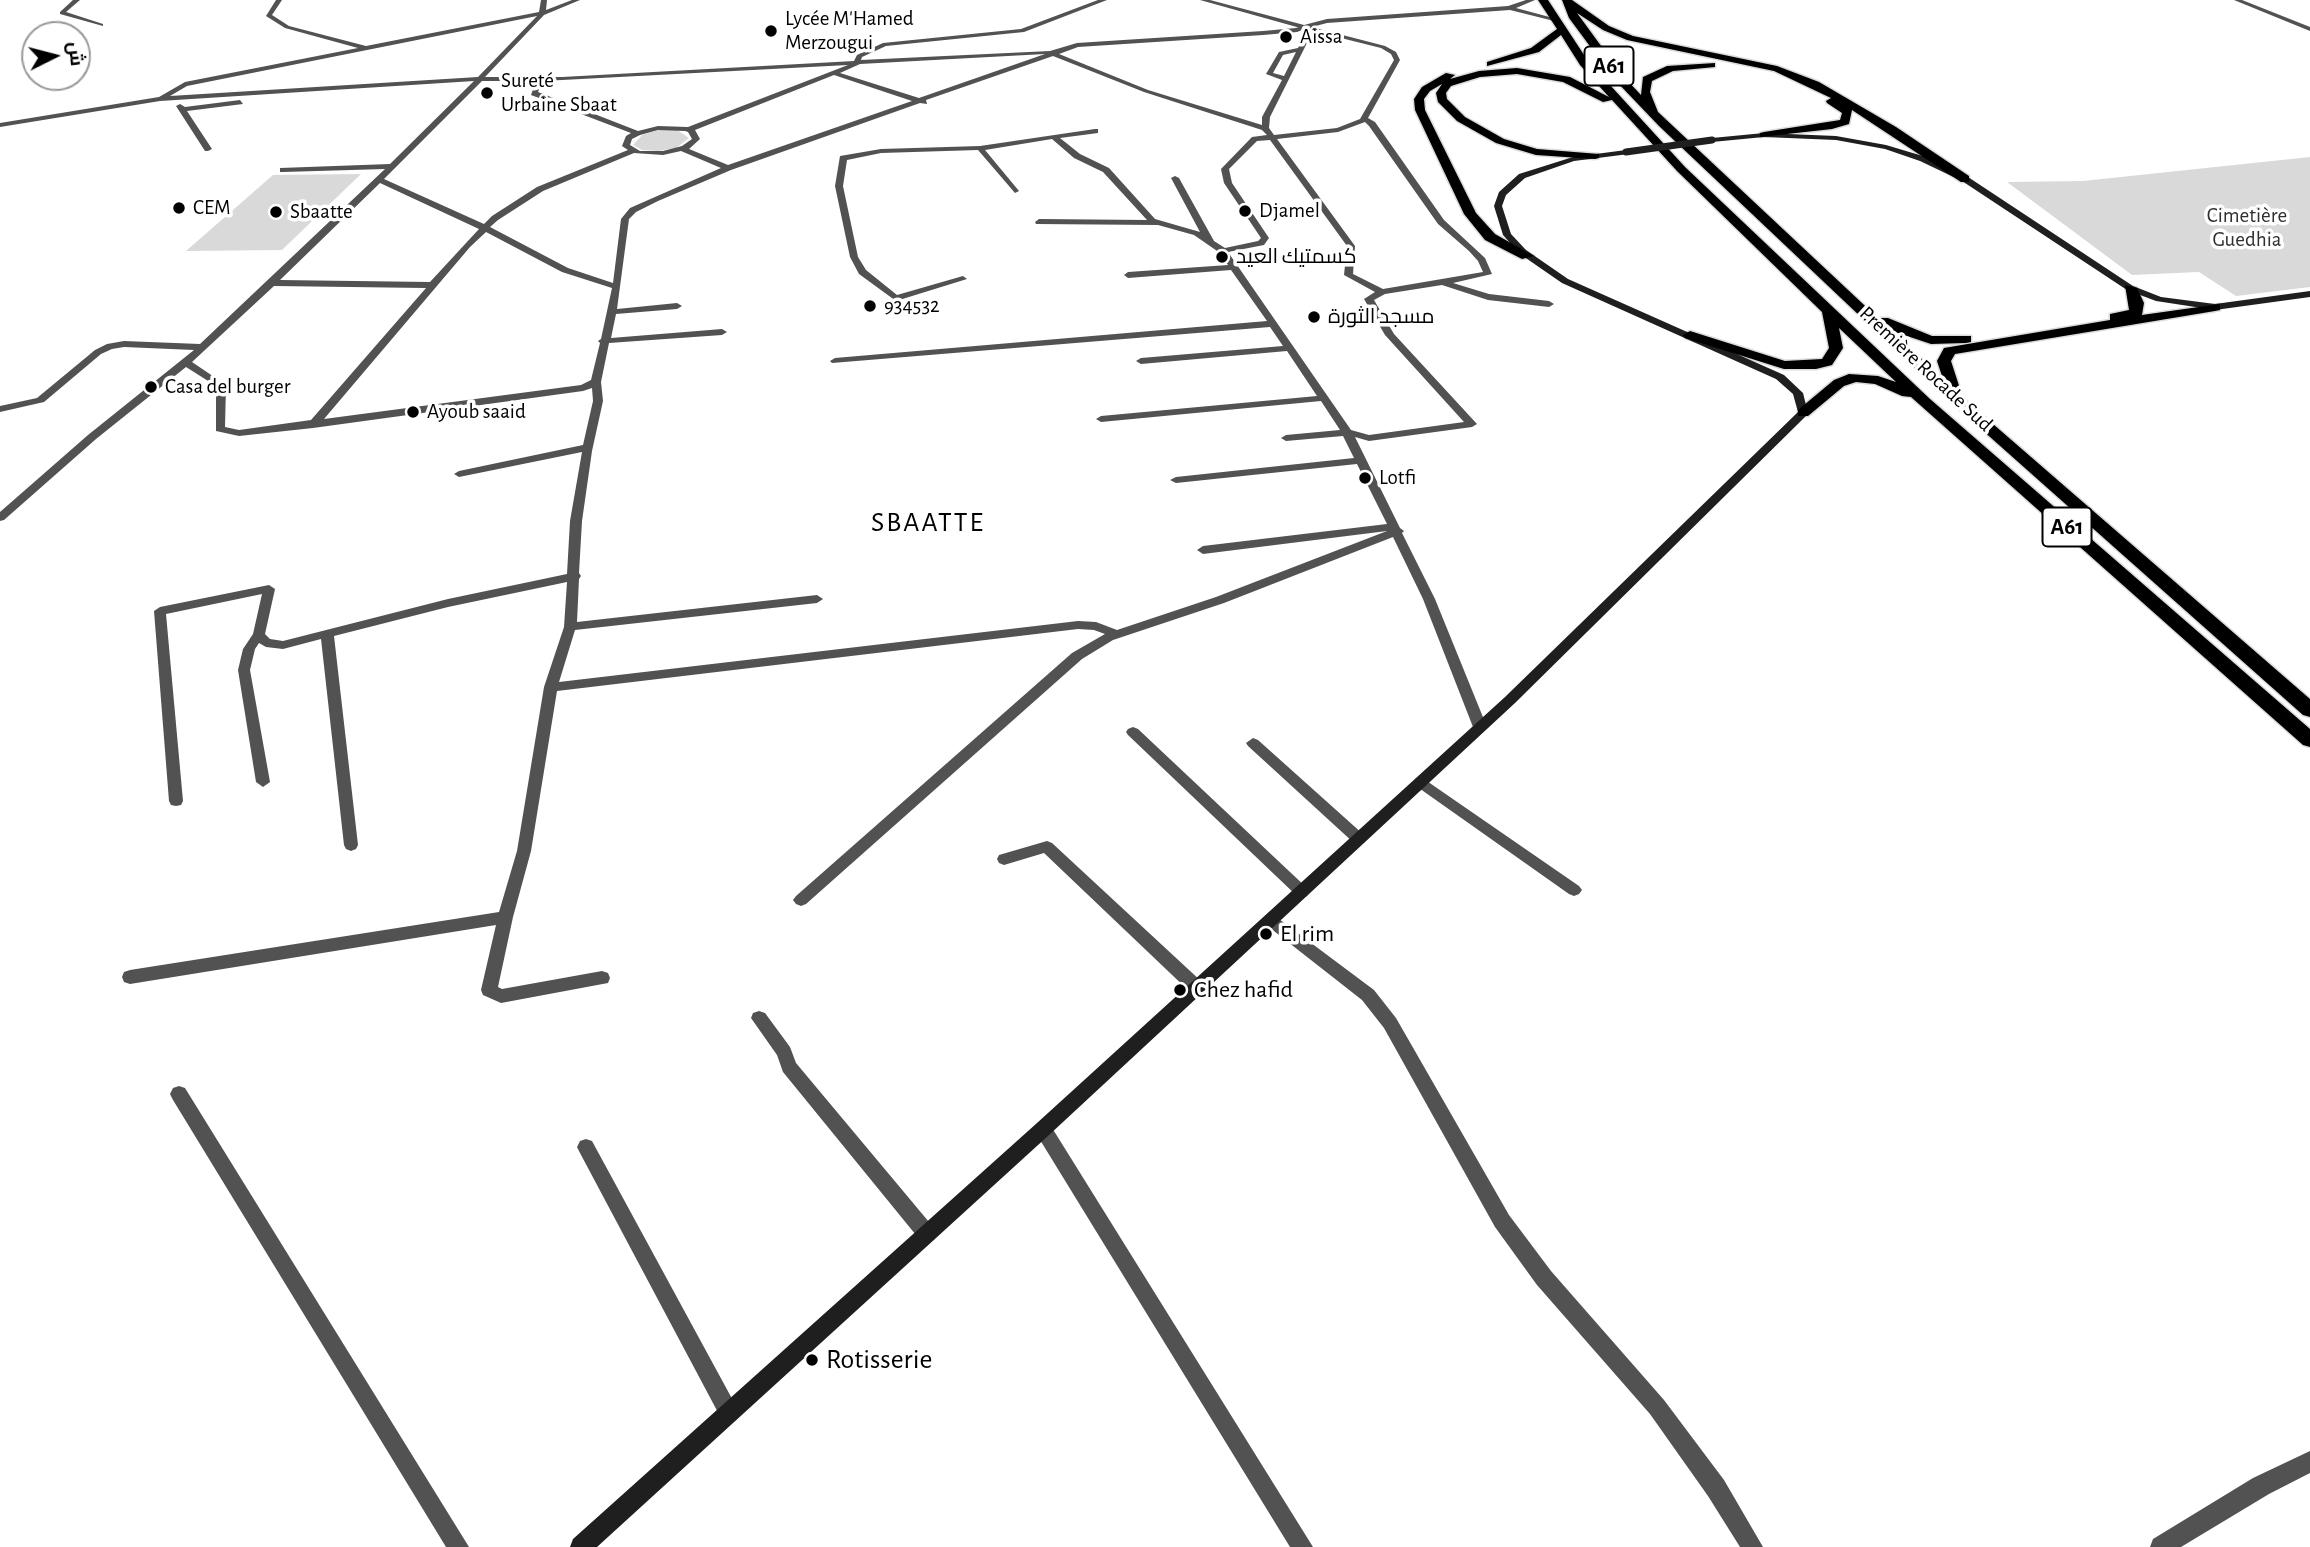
<!DOCTYPE html>
<meta charset="utf-8">
<style>
body{margin:0}
#map{position:relative;width:2310px;height:1547px;overflow:hidden;background:#fff;font-family:"Alegreya Sans",Cairo,sans-serif}
canvas{display:block}
.north{position:absolute;left:21px;top:21px;width:70px;height:70px;box-sizing:border-box;background:#fff;border:2px solid #999;border-radius:50%;rotate:84deg;font-size:19px;font-weight:700;line-height:28px;text-align:center;color:#000}
.north::after{content:'';display:block;margin:auto;width:24px;height:32px;background:#000;clip-path:polygon(50% 0,100% 100%,50% 72%,0 100%)}
</style>
<div id="map">
<canvas width="2310" height="1547"></canvas>
<div class="north">ش</div>
</div>
<script>
const ctx = document.querySelector('canvas').getContext('2d');
ctx.lineJoin = 'round';
function fillPath(path, color) {
  ctx.fillStyle = color;
  ctx.fill(path, 'evenodd');
}
function shape(rows) {
  const path = new Path2D();
  for (const r of rows) {
    path.moveTo(r[0], r[1]);
    for (let i = 2; i < r.length; i += 2) path.lineTo(r[i], r[i + 1]);
  }
  return path;
}
function strokePath(path, color, width, dash) {
  ctx.strokeStyle = color;
  ctx.lineWidth = width;
  ctx.lineCap = dash ? 'butt' : 'round';
  ctx.setLineDash(dash || []);
  ctx.stroke(path);
}
function label(font, color, halo, rows, align = 'center') {
  ctx.font = font + ' "Alegreya Sans",Cairo,sans-serif';
  ctx.lineWidth = 7;
  ctx.setLineDash([]);
  ctx.textBaseline = 'middle';
  ctx.strokeStyle = halo;
  ctx.fillStyle = color;
  for (const [text, x, y, turn = 0] of rows) {
    ctx.save();
    ctx.translate(x, y);
    ctx.rotate((+turn || 0) * Math.PI / 180);
    ctx.textAlign = isNaN(turn) ? turn : align;
    if (halo) ctx.strokeText(text, 0, 0);
    ctx.fillText(text, 0, 0);
    ctx.restore();
  }
}
const green = shape([
 [659,130,677,130,689,138,676,148,658,151,642,150,633,145,642,135],
 [2310,157,2310,287,2236,296,2199,272,2132,275,2007,182,2083,181],
 [361,174,282,250,186,251,273,175]
]);
const minor = shape([
 [73,0,80,0,66,12,103,24,103,26,60,14,60,12,73,0],
 [276,0,282,0,272,15,289,26,366,46,539,12,541,0,547,0,546,10,572,0,580,0,544,15,485,77,538,77,548,74,551,77,562,77,854,61,857,55,883,43,1021,29,1098,0,1107,0,1024,32,886,46,862,57,861,60,1050,51,1077,43,1263,31,1296,28,1304,25,1385,46,1396,52,1400,60,1368,118,1375,122,1444,220,1485,258,1492,274,1453,283,1489,294,1549,301,1554,304,1549,307,1488,300,1442,285,1385,294,1374,300,1394,334,1477,424,1472,427,1369,441,1355,437,1400,528,1404,531,1402,533,1435,599,1487,727,1485,730,1480,732,1473,727,1423,599,1393,537,1224,603,1113,640,1082,659,806,904,801,906,796,904,793,900,796,896,1072,653,1105,634,1094,630,1078,629,557,691,531,851,513,917,498,987,502,989,602,971,608,973,610,978,608,983,501,1003,483,995,481,990,496,925,130,984,124,982,122,977,124,972,130,970,499,912,517,851,544,687,564,627,567,582,448,607,334,636,358,845,356,849,351,851,346,849,344,845,321,639,283,649,266,647,259,643,255,649,250,670,270,782,263,787,256,782,238,670,243,649,253,634,262,594,166,614,183,801,181,805,176,806,171,805,169,801,154,611,160,607,269,585,275,589,265,634,270,639,283,641,448,599,567,574,570,521,582,452,459,477,454,474,459,471,583,445,593,401,592,388,583,391,313,428,239,436,216,431,216,386,186,367,96,439,4,520,0,521,0,512,88,435,194,350,124,347,112,349,101,354,44,402,0,412,0,406,37,398,95,350,107,344,124,341,200,344,385,169,283,172,280,172,280,168,390,164,474,81,160,101,0,127,0,123,159,97,185,82,358,48,285,28,266,16,276,0],
 [537,16,478,77,170,96,187,86,537,16],
 [1305,29,1307,30,1298,48,1279,52,1266,74,1282,80,1262,117,1262,125,1148,90,1059,54,1078,47,1263,35,1297,32,1305,29],
 [1313,31,1381,48,1391,54,1394,60,1360,119,1337,128,1274,135,1269,128,1270,117,1313,31],
 [1296,52,1284,76,1273,73,1283,55,1296,52],
 [1045,54,919,98,840,73,860,64,1045,54],
 [1053,56,1144,92,1262,130,1267,135,1252,137,1221,169,1224,183,1261,238,1258,241,1225,248,1214,241,1179,178,1175,176,1171,178,1200,232,1155,219,1109,168,1080,154,1060,138,1098,133,1098,129,1095,129,980,146,881,149,840,156,835,186,850,257,859,274,896,301,967,279,963,276,897,295,866,270,858,257,843,186,847,160,881,153,978,150,1015,193,1019,191,985,150,1052,139,1074,158,1103,172,1147,220,1039,219,1035,222,1036,224,1158,225,1194,235,1220,253,1228,265,1128,272,1124,275,1128,278,1231,270,1267,321,835,358,830,361,832,363,1270,327,1283,346,1141,358,1136,361,1141,364,1287,351,1317,396,1101,416,1096,419,1101,422,1321,401,1340,430,1286,435,1281,438,1286,441,1343,436,1354,458,1176,477,1170,480,1176,483,1357,464,1387,524,1203,546,1197,550,1203,554,1387,531,1216,597,1117,630,1096,622,1078,621,559,682,575,630,817,603,823,599,817,595,577,622,579,579,581,576,579,573,582,521,592,451,603,401,601,382,609,343,722,335,727,332,722,329,611,338,616,314,677,309,682,306,677,303,617,309,629,219,636,212,658,201,731,170,920,103,927,104,926,100,1053,56],
 [848,65,688,127,658,126,638,131,538,92,543,81,848,65],
 [834,75,912,101,728,165,689,149,700,139,695,130,834,75],
 [482,81,536,81,531,95,631,133,626,136,622,146,628,150,537,187,492,216,484,224,384,179,482,81],
 [1365,122,1369,126,1438,224,1469,251,1478,261,1483,272,1383,289,1353,274,1355,246,1277,139,1338,132,1365,122],
 [658,130,685,131,688,132,692,139,682,146,663,151,640,151,630,145,632,139,640,135,658,130],
 [1270,140,1347,246,1344,275,1375,292,1364,299,1385,335,1464,422,1369,435,1351,430,1228,252,1264,245,1269,238,1232,183,1229,169,1257,141,1270,140],
 [681,151,721,168,630,208,621,219,613,283,568,268,490,227,498,220,543,191,634,153,663,155,681,151],
 [380,183,479,229,430,282,280,280,380,183],
 [486,232,562,272,612,288,601,339,598,341,600,343,591,380,581,385,324,419,470,247,486,232],
 [274,286,426,288,311,420,239,430,225,427,226,385,192,362,274,286],
 [2234,0,2242,0,2310,27,2310,31,2234,0],
 [240,100,243,104,187,111,212,149,208,151,205,151,176,106,180,104,185,107,240,100],
 [1133,727,1138,729,1307,888,1310,892,1307,896,1302,898,1297,896,1128,735,1126,732,1128,729,1133,727],
 [1253,738,1258,740,1364,835,1366,839,1364,843,1354,843,1248,746,1246,743,1253,738],
 [1421,777,1579,886,1582,890,1579,894,1574,896,1569,894,1416,786,1414,782,1416,778,1421,777],
 [1047,841,1052,843,1202,982,1204,987,1202,992,1196,994,1190,992,1044,853,1004,865,999,863,997,859,999,855,1047,841],
 [1270,914,1275,916,1374,990,1396,1018,1509,1215,1551,1271,1664,1400,1724,1480,1763,1547,1740,1547,1708,1496,1650,1414,1537,1285,1495,1227,1384,1028,1362,1000,1265,924,1262,920,1265,916,1270,914],
 [759,1011,765,1013,790,1047,796,1063,934,1228,936,1234,934,1240,927,1243,920,1240,783,1072,777,1055,751,1018,753,1013,759,1011],
 [179,1086,185,1088,469,1547,446,1547,173,1100,170,1094,173,1088,179,1086],
 [1043,1121,1049,1123,1313,1547,1290,1547,1037,1135,1034,1129,1037,1123,1043,1121],
 [586,1139,592,1141,736,1406,739,1413,736,1420,729,1423,722,1420,580,1153,577,1147,580,1141,586,1139],
 [2310,1451,2310,1473,2269,1494,2181,1547,2150,1547,2153,1539,2253,1478,2310,1451]
]);
const tertiary = shape([
 [1200,0,1210,0,1304,25,1327,19,1508,6,1526,0,1535,0,1516,8,1557,19,1554,21,1510,10,1327,23,1304,29,1200,0]
]);
const secondary = shape([
 [1764,133,1836,136,1886,145,1926,157,1968,177,2133,286,2161,297,2215,304,2310,291,2310,297,2215,310,2156,301,2127,290,1962,181,1920,161,1885,149,1836,140,1764,137,1712,142,1708,140,1712,138,1764,133],
 [1626,150,1629,150,1629,154,1574,161,1525,178,1506,195,1502,206,1511,234,1526,250,1568,279,1784,375,1803,393,1808,413,1807,415,1515,703,1049,1135,597,1547,570,1547,573,1539,1037,1123,1505,697,1798,412,1793,394,1776,379,1562,283,1520,254,1503,235,1494,206,1499,192,1519,174,1573,157,1626,150]
]);
const motorway = shape([
 [1538,0,1548,0,1588,61,1685,167,1930,399,2310,729,2310,747,2303,745,1911,397,1902,396,1875,384,1856,382,1844,386,1808,416,1798,416,1798,410,1834,380,1849,374,1878,376,1896,382,1839,328,1843,348,1832,365,1816,369,1784,369,1685,338,1683,335,1690,331,1785,361,1822,359,1829,348,1822,312,1677,171,1612,100,1603,102,1563,82,1517,74,1480,77,1451,86,1446,93,1447,99,1465,117,1504,139,1537,149,1599,154,1599,158,1595,159,1536,155,1496,143,1457,121,1438,102,1436,93,1442,84,1430,91,1424,99,1425,110,1476,213,1495,234,1534,256,1522,259,1485,240,1464,214,1415,110,1414,99,1422,87,1446,73,1455,75,1450,79,1479,71,1517,68,1570,77,1609,97,1580,65,1561,35,1539,52,1487,66,1487,62,1531,48,1557,29,1538,0],
 [1562,0,1572,0,1609,26,1633,36,1777,66,1819,82,1896,127,1969,176,1969,182,1961,182,1852,110,1849,124,1832,129,1760,137,1760,133,1764,132,1840,120,1842,113,1827,103,1826,101,1831,98,1774,71,1627,40,1603,30,1577,13,1623,76,1641,95,1643,77,1667,66,1715,63,1715,67,1673,71,1652,81,1650,92,1658,112,1878,318,1888,318,1932,336,1971,336,1971,342,1966,343,1931,344,1892,331,1943,379,1937,361,1944,348,2110,320,2110,314,2129,310,2125,285,2137,288,2144,303,2142,315,2220,304,2220,310,2215,311,1955,354,1951,361,1963,398,2310,699,2310,717,2303,715,1954,405,1659,126,1615,80,1569,18,1562,0]
]);
const secondaryBridge = shape([
 [1626,152,1712,140]
]);
const markers = [
 [771,31,7,"#000"],
 [1286,37,7,"#000"],
 [487,93,7,"#000"],
 [179,208,7,"#000"],
 [1245,211,7,"#000"],
 [276,212,7,"#000"],
 [1222,257,7,"#000"],
 [870,306,7,"#000"],
 [1314,317,7,"#000"],
 [151,387,7,"#000"],
 [413,412,7,"#000"],
 [1365,478,7,"#000"],
 [1266,934,7,"#000"],
 [1180,990,7,"#000"],
 [812,1360,7,"#000"]
];
const farPoinames = [
 ["Lycée M'Hamed",785,19],
 ["Merzougui",785,43],
 ["Aissa",1300,37],
 ["Sureté",501,81],
 ["Urbaine Sbaat",501,105],
 ["CEM",193,208],
 ["Djamel",1259,211],
 ["Sbaatte",290,212],
 ["كسمتيك العيد",1236,257],
 ["934532",884,306],
 ["مسجد الثورة",1328,317],
 ["Casa del burger",165,387],
 ["Ayoub saaid",427,412],
 ["Lotfi",1379,478]
];
const farParknames = [
 ["Cimetière",2247,216],
 ["Guedhia",2247,240]
];
const farStreetnames = [
 ["Première Rocade Sud",1926,369,43]
];
const shields = [
 [1609,66,49],
 [2067,527,49]
];
const shieldNames = [
 ["A61",1609,66],
 ["A61",2067,527]
];
const poiNames = [
 ["El rim",1280,934],
 ["Chez hafid",1194,990]
];
const quarterNames = [
 ["SBAATTE",928,523]
];
const nearPoinames = [
 ["Rotisserie",826,1360]
];
fillPath(green, '#d9d9d9');
strokePath(motorway, '#dbdbdb', 3);
fillPath(minor, '#525252');
fillPath(tertiary, '#525252');
fillPath(secondary, '#1f1f1f');
fillPath(motorway, '#000');
strokePath(secondaryBridge, '#1f1f1f', 7);
for (const [x, y, r, color] of markers) {
  const dot = new Path2D();
  dot.arc(x, y, r, 0, 2 * Math.PI);
  ctx.fillStyle = color;
  ctx.fill(dot);
  strokePath(dot, '#fff', 2.5);
}
label('21px', '#000', '#fff', farPoinames, 'left');
label('21px', '#303030', '#fff', farParknames);
label('21px', '#000', '#fff', farStreetnames);
for (const [x, y, w] of shields) {
  const box = new Path2D();
  box.roundRect(x - w / 2, y - 19.5, w, 39, 5);
  ctx.fillStyle = '#fff';
  ctx.fill(box);
  strokePath(box, '#000', 2);
}
label('bold 23px', '#000', null, shieldNames);
label('24px', '#000', '#fff', poiNames, 'left');
ctx.letterSpacing = '2px';
label('28px', '#000', '#fff', quarterNames);
ctx.letterSpacing = '0px';
label('28px', '#000', '#fff', nearPoinames, 'left');
</script>
